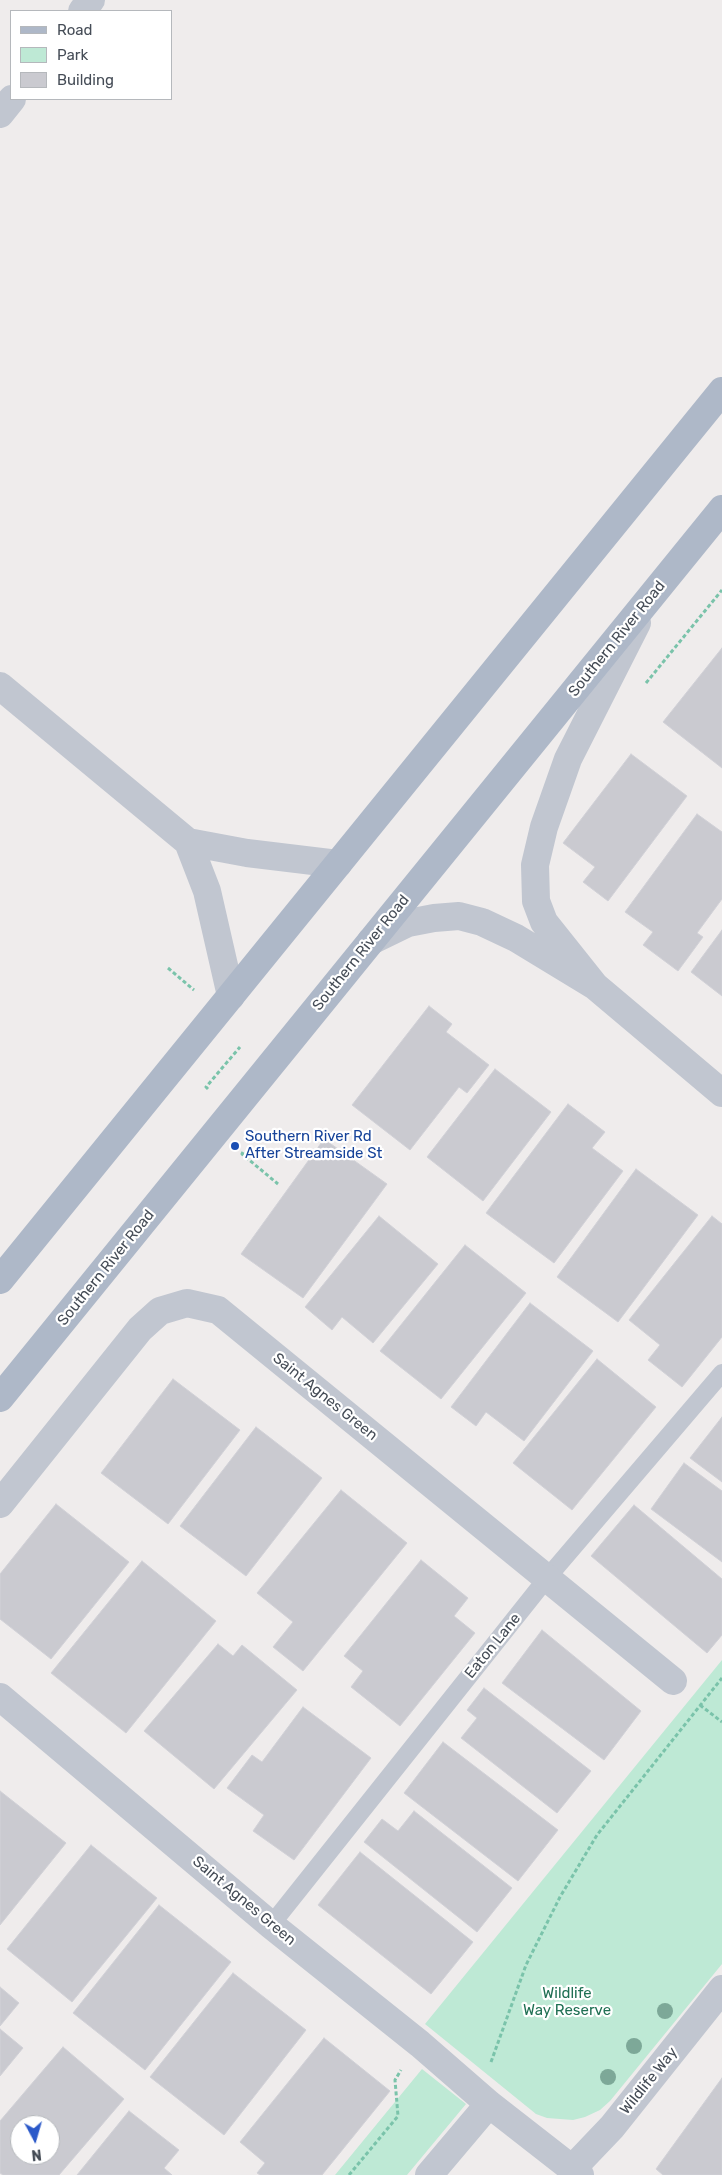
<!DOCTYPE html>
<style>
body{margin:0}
#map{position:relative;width:722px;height:2175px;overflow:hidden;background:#efecec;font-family:Rubik,sans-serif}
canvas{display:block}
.legend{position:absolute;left:10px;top:10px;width:162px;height:90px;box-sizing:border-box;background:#fff;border:1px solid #b5b8bc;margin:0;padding:6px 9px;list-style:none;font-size:15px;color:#464d57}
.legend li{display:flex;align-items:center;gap:10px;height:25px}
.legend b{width:25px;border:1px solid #b5b8bc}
.north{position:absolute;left:10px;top:2115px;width:50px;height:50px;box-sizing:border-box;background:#fff;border:1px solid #b5b8bc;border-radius:50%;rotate:174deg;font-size:14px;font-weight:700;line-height:20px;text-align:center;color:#464d57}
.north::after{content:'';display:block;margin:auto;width:18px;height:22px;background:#2b59c9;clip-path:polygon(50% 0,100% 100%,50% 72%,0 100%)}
</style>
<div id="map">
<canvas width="722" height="2175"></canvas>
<ul class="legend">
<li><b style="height:6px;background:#aeb8c8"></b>Road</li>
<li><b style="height:14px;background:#bee9d5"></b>Park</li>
<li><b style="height:14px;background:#cacad0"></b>Building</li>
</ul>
<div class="north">N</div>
</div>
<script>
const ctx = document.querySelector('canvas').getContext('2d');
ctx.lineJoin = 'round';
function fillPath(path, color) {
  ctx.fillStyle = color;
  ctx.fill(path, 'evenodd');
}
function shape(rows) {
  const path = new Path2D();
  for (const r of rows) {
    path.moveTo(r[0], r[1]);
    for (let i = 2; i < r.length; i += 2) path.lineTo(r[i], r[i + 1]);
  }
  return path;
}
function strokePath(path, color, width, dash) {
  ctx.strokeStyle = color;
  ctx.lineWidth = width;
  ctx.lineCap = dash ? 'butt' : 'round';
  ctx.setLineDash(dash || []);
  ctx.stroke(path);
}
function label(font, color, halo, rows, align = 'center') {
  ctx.font = font + ' Rubik,sans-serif';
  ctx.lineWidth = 4.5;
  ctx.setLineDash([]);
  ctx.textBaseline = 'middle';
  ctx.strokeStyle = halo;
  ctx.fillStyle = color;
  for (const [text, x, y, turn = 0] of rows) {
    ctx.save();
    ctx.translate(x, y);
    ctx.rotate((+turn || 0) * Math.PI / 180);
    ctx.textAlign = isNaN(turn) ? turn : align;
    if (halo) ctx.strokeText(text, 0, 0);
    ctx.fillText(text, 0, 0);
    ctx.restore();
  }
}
const green = shape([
 [722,1660,722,1964,610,2101,600,2110,585,2117,573,2120,547,2118,536,2114,425,2024],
 [422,2069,466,2104,407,2175,335,2175]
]);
const building = shape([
 [722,648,722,768,663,722,722,648],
 [631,754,687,796,608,901,583,882,595,867,563,843,631,754],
 [697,814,722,832,722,899,697,933,703,937,678,971,643,945,653,932,625,912,697,814],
 [722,930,722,996,691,972,722,930],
 [429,1006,452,1024,446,1032,489,1065,467,1093,459,1087,410,1150,352,1105,429,1006],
 [495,1069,551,1112,483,1201,427,1157,495,1069],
 [568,1104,605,1132,592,1148,623,1171,554,1263,486,1213,568,1104],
 [324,1139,387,1184,303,1298,241,1254,324,1139],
 [636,1169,698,1215,618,1322,557,1277,636,1169],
 [379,1216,438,1264,373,1343,342,1317,332,1330,305,1307,379,1216],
 [712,1216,722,1224,722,1337,682,1387,648,1360,660,1345,629,1320,712,1216],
 [465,1245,526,1293,441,1399,380,1351,465,1245],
 [530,1303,593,1351,524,1441,486,1412,476,1426,451,1407,530,1303],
 [597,1359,656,1407,572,1510,513,1463,597,1359],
 [173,1379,240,1430,168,1524,101,1473,173,1379],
 [722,1417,722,1482,690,1458,722,1417],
 [256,1427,322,1478,246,1576,180,1526,256,1427],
 [684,1463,722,1491,722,1562,651,1509,684,1463],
 [341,1490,407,1543,303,1671,273,1647,293,1622,257,1593,341,1490],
 [56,1504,129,1562,51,1659,0,1619,0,1574,56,1504],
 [634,1505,722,1579,722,1635,707,1653,591,1556,634,1505],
 [421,1560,468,1598,454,1616,475,1633,400,1726,351,1687,363,1671,344,1656,421,1560],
 [142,1561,216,1621,126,1733,51,1673,142,1561],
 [542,1630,641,1711,604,1760,502,1683,542,1630],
 [218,1644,233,1656,242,1645,297,1690,214,1789,144,1731,218,1644],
 [484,1688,591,1771,557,1813,461,1738,477,1718,467,1710,484,1688],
 [303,1707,371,1758,294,1860,253,1831,264,1815,227,1788,252,1755,262,1762,303,1707],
 [443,1742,558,1830,518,1881,404,1793,443,1742],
 [0,1791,66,1843,0,1925,0,1791],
 [414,1811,512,1888,477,1932,364,1842,382,1819,398,1831,414,1811],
 [91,1845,157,1898,72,2002,7,1949,91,1845],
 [360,1852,473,1942,431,1994,318,1905,360,1852],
 [159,1905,231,1962,145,2070,73,2013,159,1905],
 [233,1973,306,2030,224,2135,150,2077,233,1973],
 [0,1987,19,2003,0,2026,0,1987],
 [0,2029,23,2048,0,2076,0,2029],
 [324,2038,390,2091,322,2175,260,2175,257,2173,265,2163,240,2142,324,2038],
 [63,2047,124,2099,59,2175,3,2175,0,2173,0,2121,63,2047],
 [20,2125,50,2125,50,2155,20,2155,20,2125],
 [722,2078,722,2175,663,2175,656,2169,722,2078],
 [129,2111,179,2150,164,2168,172,2175,77,2175,129,2111]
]);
const path = shape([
 [646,683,722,590],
 [168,968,194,990],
 [208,1089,206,1087,240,1047],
 [243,1152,242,1154,278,1184],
 [700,1705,722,1722],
 [491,2062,526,1965,560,1897,597,1835,722,1678],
 [349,2175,398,2116,395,2080,401,2070]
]);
const lane = shape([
 [271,1925,547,1578,722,1373]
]);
const street = shape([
 [82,11,91,0],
 [0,114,12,99],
 [0,686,188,842,247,853,338,864],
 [188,842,207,891,231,996],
 [371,941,408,923,434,918,459,916,482,922,516,938,595,986,722,1093],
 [595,986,544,922,536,901,535,865,544,827,568,759,637,623],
 [0,1504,140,1329,160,1311,187,1303,218,1310,673,1681],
 [0,1697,271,1925,420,2044,489,2104,580,2175],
 [572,2169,612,2127,722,1989],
 [429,2175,489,2104]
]);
const primary = shape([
 [0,1280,722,391],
 [0,1398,722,509]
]);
const trees = [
 [665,2011],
 [634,2046],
 [608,2077]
];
const markers = [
 [235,1146,5,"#1a4fb4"]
];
const streetNames = [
 ["Southern River Road",617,639,-51],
 ["Southern River Road",361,953,-51],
 ["Southern River Road",106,1268,-51],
 ["Saint Agnes Green",325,1397,39],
 ["Eaton Lane",493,1646,-51],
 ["Saint Agnes Green",244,1901,40],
 ["Wildlife Way",649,2081,-51]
];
const transitNames = [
 ["Southern River Rd",245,1137],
 ["After Streamside St",245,1154]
];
const parkNames = [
 ["Wildlife",567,1994],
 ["Way Reserve",567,2011]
];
fillPath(green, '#bee9d5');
fillPath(building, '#cacad0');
strokePath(building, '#d1d1d7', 1);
strokePath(path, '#7ac3aa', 3, [4, 2.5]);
strokePath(lane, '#c1c6d0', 18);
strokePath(street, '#c1c6d0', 28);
strokePath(primary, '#aeb8c8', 28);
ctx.fillStyle = '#7da898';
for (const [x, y] of trees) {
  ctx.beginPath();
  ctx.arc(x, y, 8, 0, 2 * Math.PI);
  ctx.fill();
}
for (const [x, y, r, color] of markers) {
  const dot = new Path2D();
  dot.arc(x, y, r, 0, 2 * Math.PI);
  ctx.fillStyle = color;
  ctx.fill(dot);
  strokePath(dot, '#fff', 2);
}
label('15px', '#464d57', '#fff', streetNames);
label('15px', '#164399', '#fff', transitNames, 'left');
label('15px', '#207054', '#fff', parkNames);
</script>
